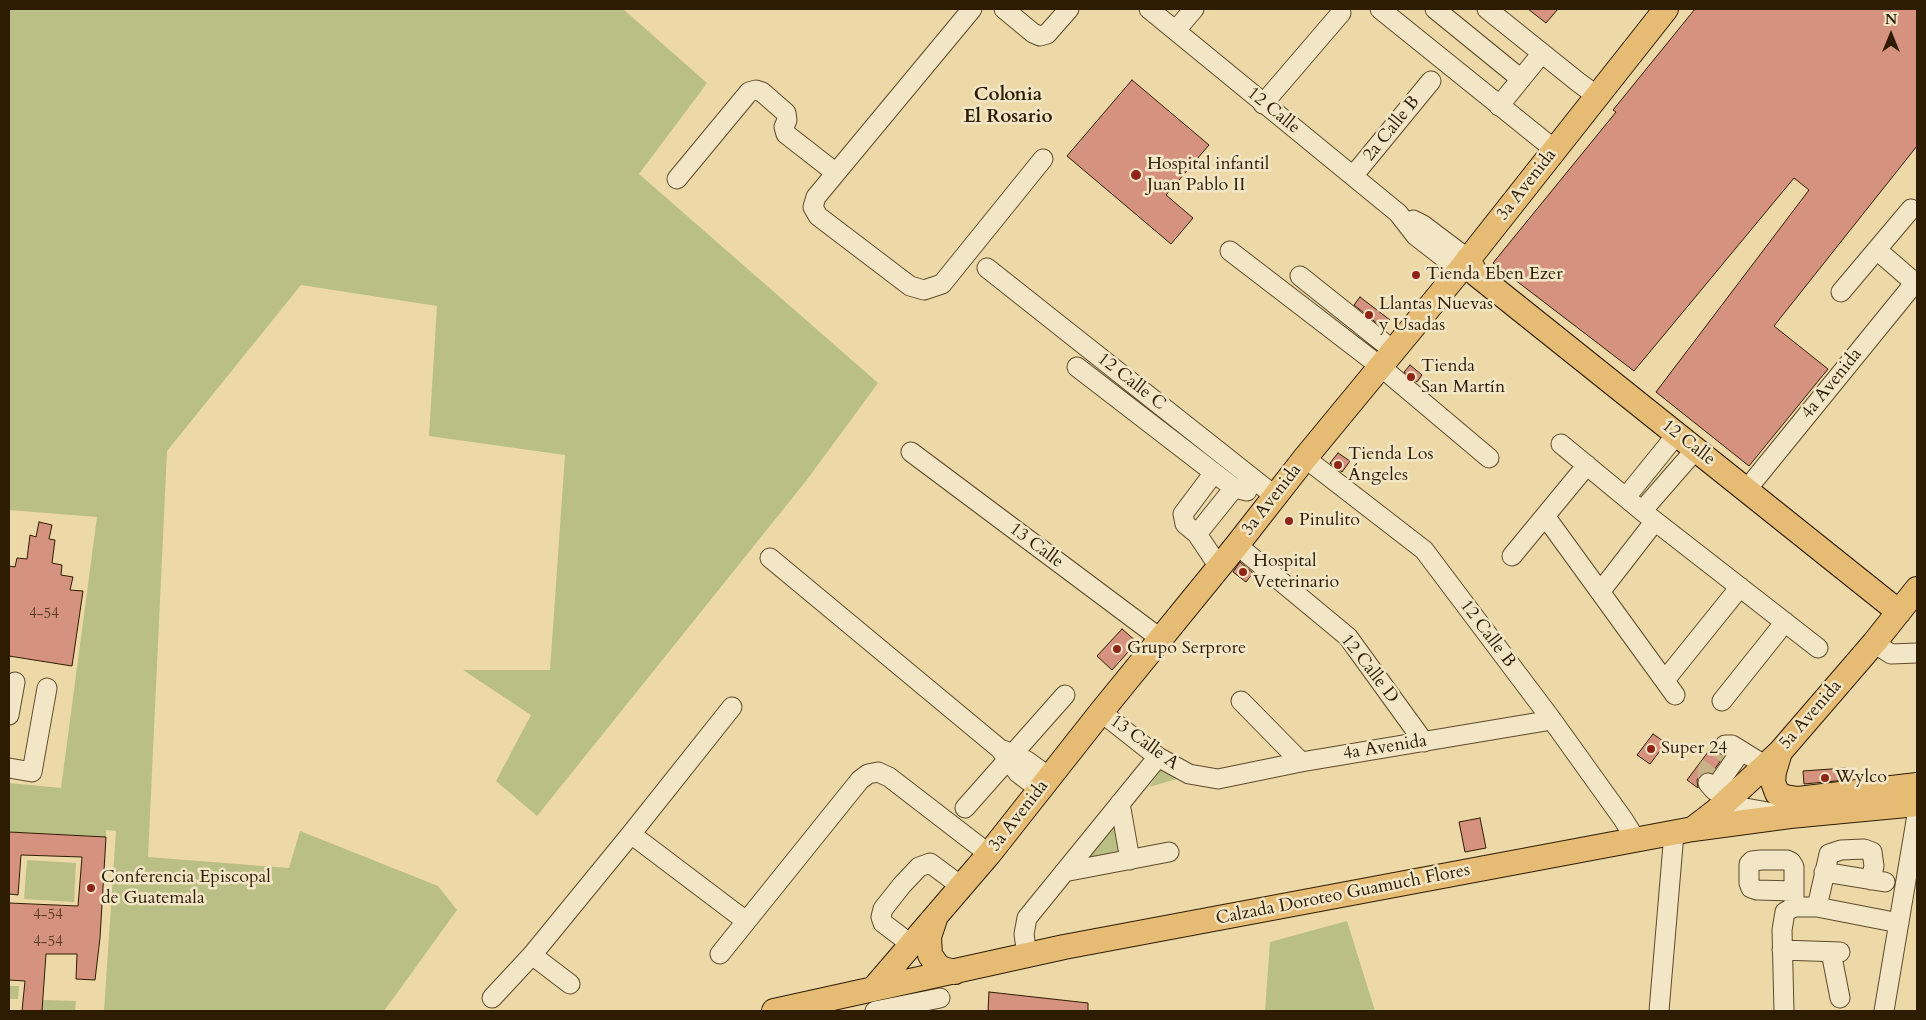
<!DOCTYPE html>
<meta charset="utf-8">
<style>
body{margin:0}
#map{position:relative;width:1926px;height:1020px;overflow:hidden;background:#ecd9a7;font-family:Cardo,serif}
canvas{display:block}
.frame{position:absolute;inset:0;border:10px solid #2e1c01;pointer-events:none}
.north{position:absolute;left:1866px;top:10px;width:50px;height:50px;-webkit-text-stroke:4px #f3e6c6;paint-order:stroke;rotate:0deg;font-size:14px;font-weight:700;line-height:20px;text-align:center;color:#2e1c01}
.north::after{content:'';display:block;margin:auto;width:18px;height:22px;background:#2e1c01;clip-path:polygon(50% 0,100% 100%,50% 72%,0 100%)}
</style>
<div id="map">
<canvas width="1926" height="1020"></canvas>
<div class="frame"></div>
<div class="north">N</div>
</div>
<script>
const ctx = document.querySelector('canvas').getContext('2d');
ctx.lineJoin = 'round';
function fillPath(path, color) {
  ctx.fillStyle = color;
  ctx.fill(path, 'evenodd');
}
function shape(rows) {
  const path = new Path2D();
  for (const r of rows) {
    path.moveTo(r[0], r[1]);
    for (let i = 2; i < r.length; i += 2) path.lineTo(r[i], r[i + 1]);
  }
  return path;
}
function strokePath(path, color, width, dash) {
  ctx.strokeStyle = color;
  ctx.lineWidth = width;
  ctx.lineCap = dash ? 'butt' : 'round';
  ctx.setLineDash(dash || []);
  ctx.stroke(path);
}
function label(font, color, halo, rows, align = 'center') {
  ctx.font = font + ' Cardo,serif';
  ctx.lineWidth = 5;
  ctx.setLineDash([]);
  ctx.textBaseline = 'middle';
  ctx.strokeStyle = halo;
  ctx.fillStyle = color;
  for (const [text, x, y, turn = 0] of rows) {
    ctx.save();
    ctx.translate(x, y);
    ctx.rotate((+turn || 0) * Math.PI / 180);
    ctx.textAlign = isNaN(turn) ? turn : align;
    if (halo) ctx.strokeText(text, 0, 0);
    ctx.fillText(text, 0, 0);
    ctx.restore();
  }
}
const green = shape([
 [9,9,623,9,707,83,639,174,878,383,806,481,537,816,496,781,531,715,463,670,550,670,565,455,429,436,437,306,301,285,167,451,148,857,289,868,300,831,438,886,457,910,384,1011,104,1011,116,831,106,830,106,837,9,832,9,783,61,788,97,517,9,510],
 [1162,768,1177,779,1149,787],
 [1117,823,1122,853,1083,860],
 [27,860,76,863,74,902,24,899],
 [1347,921,1375,1011,1265,1011,1270,942],
 [9,986,19,986,18,999,9,999],
 [43,1000,76,1001,75,1011,42,1011]
]);
const building = shape([
 [1528,9,1558,9,1546,23,1528,9],
 [1695,9,1917,9,1917,146,1774,326,1828,369,1749,466,1656,392,1809,190,1794,178,1634,371,1493,263,1616,112,1613,110,1695,9],
 [1132,80,1209,145,1166,195,1193,218,1171,244,1067,156,1132,80],
 [1360,297,1390,320,1383,328,1354,305,1360,297],
 [1410,365,1422,375,1417,382,1404,372,1410,365],
 [1338,453,1350,461,1342,472,1330,463,1338,453],
 [39,522,52,525,49,539,55,540,52,563,62,565,61,575,73,577,70,590,83,591,72,666,9,656,9,566,15,567,17,558,27,559,30,535,36,537,39,522],
 [1240,562,1253,573,1246,582,1233,572,1240,562],
 [1122,629,1137,642,1112,670,1097,656,1122,629],
 [1653,734,1666,743,1650,764,1637,755,1653,734],
 [1714,744,1716,751,1724,756,1712,773,1706,772,1700,775,1697,780,1698,788,1687,780,1714,744],
 [1845,768,1846,780,1804,784,1803,771,1845,768],
 [1480,818,1486,848,1465,852,1459,822,1480,818],
 [9,832,106,837,100,938,95,980,76,979,77,954,46,954,42,1011,22,1011,25,981,9,980,9,903,78,906,82,857,21,855,18,895,9,894,9,832],
 [989,992,1088,1003,1088,1011,988,1011,989,992]
]);
const minorTunnel = shape([
 [1708,783,1707,770,1725,745]
]);
const minor = shape([
 [972,9,816,197,813,207,818,216,910,286,924,290,942,284,1043,159],
 [1004,9,1033,33,1040,36,1047,34,1069,9],
 [1149,9,1398,213,1416,236,1460,270],
 [1380,9,1555,150],
 [1435,9,1521,79],
 [1487,9,1578,82,1597,96],
 [1176,30,1194,9],
 [1263,104,1341,13],
 [1499,106,1542,53],
 [1353,176,1431,81],
 [677,179,749,92,756,90,762,92,786,113,787,120,784,127,786,134,836,173],
 [1413,220,1423,225,1468,259],
 [1877,250,1915,283],
 [1230,251,1381,367,1489,458],
 [987,268,1275,496],
 [1300,276,1394,351],
 [1841,292,1911,209],
 [1077,367,1234,488],
 [1561,444,1642,511,1818,648],
 [911,452,1161,639],
 [1305,458,1424,550,1552,720,1623,819,1636,840],
 [1213,474,1183,514,1185,524,1197,534,1219,567],
 [1747,489,1917,280],
 [1626,497,1677,434],
 [1642,511,1696,449],
 [1545,516,1675,695],
 [1197,534,1234,488,1247,491],
 [1237,545,1348,637,1424,742],
 [1512,556,1587,465],
 [770,558,1000,749,1018,773,1039,789],
 [1600,592,1655,521],
 [1874,643,1891,654,1917,653],
 [1665,680,1740,587],
 [1241,701,1301,762],
 [1722,701,1785,622],
 [1101,712,1158,757,1189,774,1218,779,1301,762,1552,720],
 [9,715,15,682],
 [1725,745,1732,745,1766,766],
 [1003,750,1027,761,1049,777],
 [9,768,32,772,47,688],
 [1708,783,1714,790,1741,751],
 [1714,790,1740,807,1779,814],
 [1120,803,1130,860],
 [965,808,1065,695],
 [631,834,746,921],
 [1064,872,1169,852],
 [1824,872,1885,882],
 [1794,891,1757,890,1751,888,1749,883,1749,864,1752,861,1761,860,1787,860,1791,862,1794,867,1794,907],
 [1817,907,1829,854,1841,850,1864,849,1872,852,1874,866,1871,880],
 [912,945,883,923,881,917,883,909,902,885,919,867,930,863,961,886],
 [1782,950,1840,952],
 [1831,952,1840,998],
 [720,954,860,780,868,774,878,772,889,777,989,854],
 [532,955,570,984],
 [1027,956,1024,934,1027,918,1158,757],
 [492,998,532,955,631,834,732,707],
 [875,1011,940,998],
 [1659,1011,1674,833],
 [1784,1011,1782,930,1785,912,1794,907,1817,907,1899,923],
 [1884,1011,1917,815]
]);
const major = shape([
 [1468,259,1476,274,1899,612],
 [1780,752,1774,772,1773,782,1777,793,1785,797,1798,799,1917,785],
 [1694,828,1716,811,1780,752,1874,643,1917,589],
 [935,919,929,937,930,955,937,965,943,969,955,972],
 [874,988,989,854,1101,712,1237,545,1305,458,1460,270,1666,9],
 [774,1011,1064,947,1693,829,1790,816,1917,804]
]);
const markers = [
 [1136,175,6,"#8f2418"],
 [1416,275,5,"#8f2418"],
 [1369,315,5,"#8f2418"],
 [1411,377,5,"#8f2418"],
 [1338,465,5,"#8f2418"],
 [1289,521,5,"#8f2418"],
 [1243,572,5,"#8f2418"],
 [1117,649,5,"#8f2418"],
 [1651,749,5,"#8f2418"],
 [1825,778,5,"#8f2418"],
 [91,888,5,"#8f2418"]
];
const numberNames = [
 ["4-54",44,615],
 ["4-54",48,916],
 ["4-54",48,943]
];
const streetNames = [
 ["12 Calle",1273,111,39],
 ["2a Calle B",1392,129,-51],
 ["3a Avenida",1527,185,-52],
 ["12 Calle C",1131,382,38],
 ["4a Avenida",1832,384,-51],
 ["12 Calle",1688,443,38],
 ["3a Avenida",1272,500,-52],
 ["13 Calle",1036,546,37],
 ["12 Calle B",1487,634,53],
 ["12 Calle D",1369,669,52],
 ["5a Avenida",1811,715,-49],
 ["13 Calle A",1144,743,36],
 ["4a Avenida",1385,748,-9],
 ["3a Avenida",1019,816,-52],
 ["Calzada Doroteo Guamuch Flores",1343,895,-11]
];
const poiNames = [
 ["Hospital infantil",1147,165],
 ["Juan Pablo II",1147,186],
 ["Tienda Eben Ezer",1426,275],
 ["Llantas Nuevas",1379,305],
 ["y Usadas",1379,326],
 ["Tienda",1421,367],
 ["San Martín",1421,388],
 ["Tienda Los",1348,455],
 ["Ángeles",1348,476],
 ["Pinulito",1299,521],
 ["Hospital",1253,562],
 ["Veterinario",1253,583],
 ["Grupo Serprore",1127,649],
 ["Super 24",1661,749],
 ["Wylco",1835,778],
 ["Conferencia Episcopal",101,878],
 ["de Guatemala",101,899]
];
const neighbourhoodNames = [
 ["Colonia",1008,96],
 ["El Rosario",1008,118]
];
fillPath(green, '#babf85');
fillPath(building, '#d5927f');
strokePath(building, '#2e1c01', 1);
strokePath(minorTunnel, '#c6b386', 19, [19, 9]);
strokePath(minor, '#5e4b2a', 21);
strokePath(major, '#2e1c01', 26);
strokePath(minor, '#f3e6c6', 19);
strokePath(major, '#e6bc74', 24);
for (const [x, y, r, color] of markers) {
  const dot = new Path2D();
  dot.arc(x, y, r, 0, 2 * Math.PI);
  ctx.fillStyle = color;
  ctx.fill(dot);
  strokePath(dot, '#f3e6c6', 2);
}
label('15px', '#583a20', null, numberNames);
label('18px', '#2e1c01', '#f3e6c6', streetNames);
label('18px', '#2e1c01', '#f3e6c6', poiNames, 'left');
label('bold 19px', '#2e1c01', '#f3e6c6', neighbourhoodNames);
</script>
